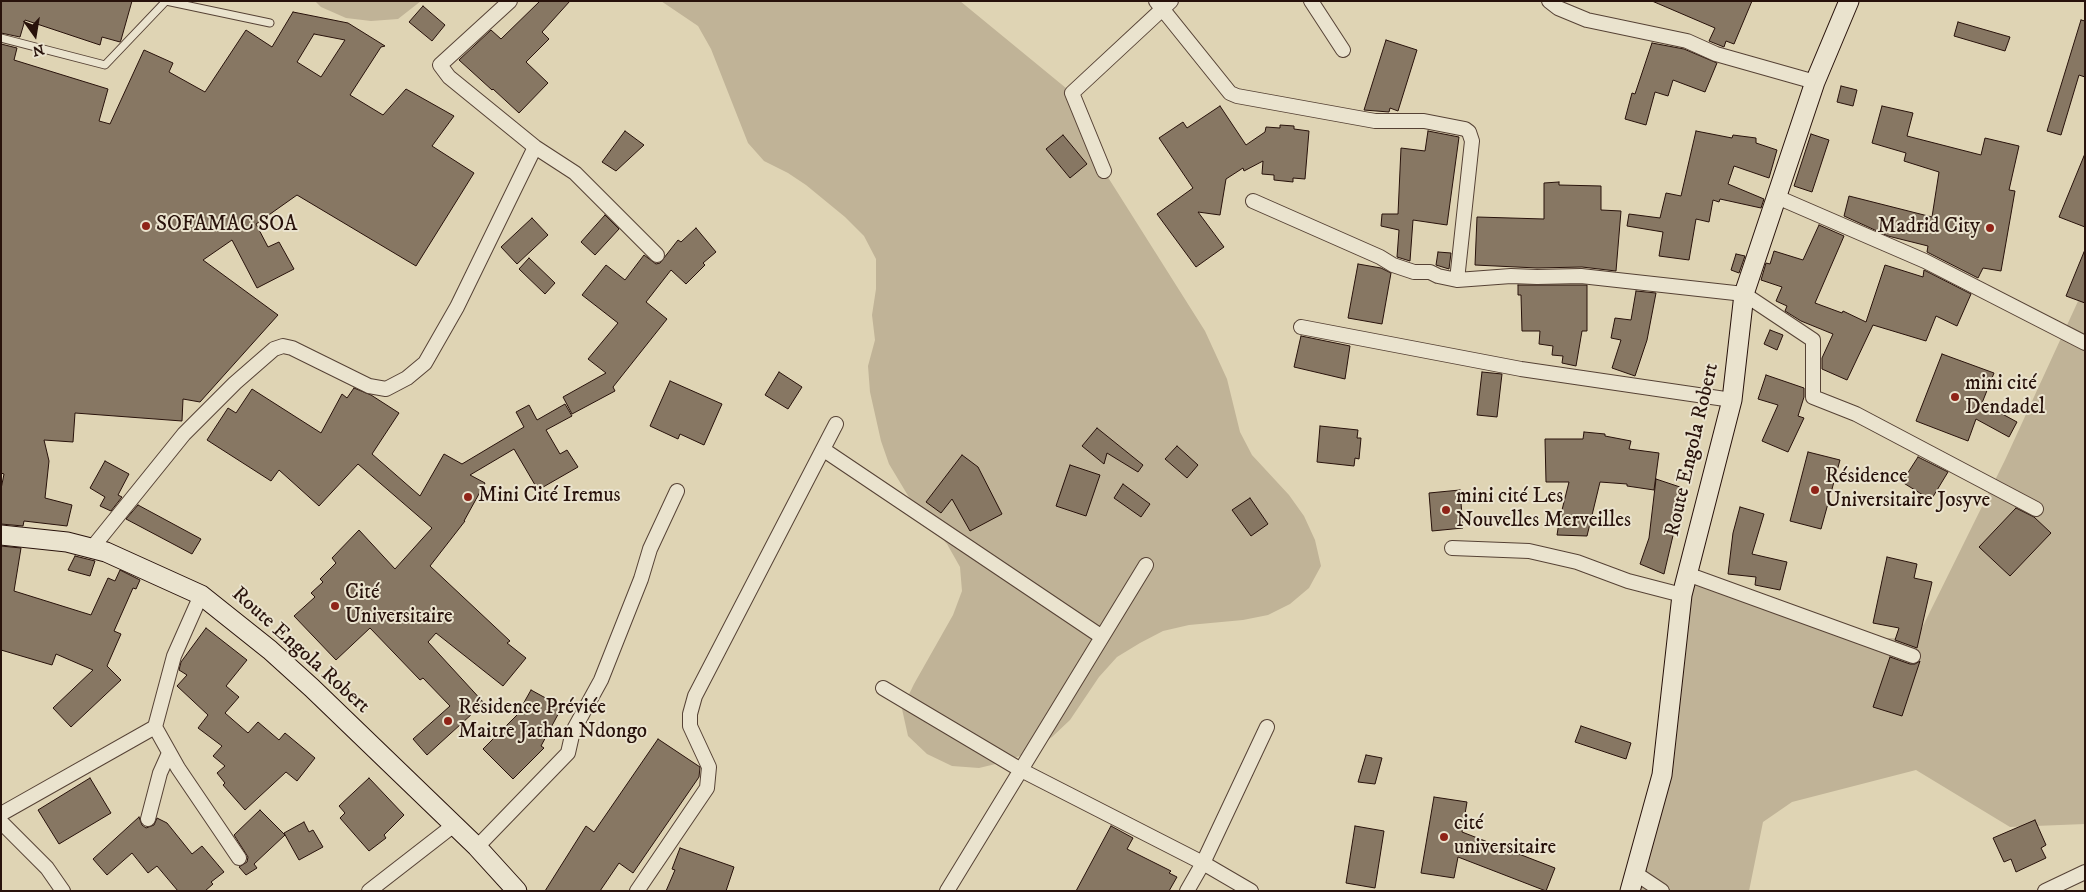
<!DOCTYPE html>
<meta charset="utf-8">
<style>
body{margin:0}
#map{position:relative;width:2086px;height:892px;overflow:hidden;background:#dfd4b4;font-family:"IM FELL DW Pica",serif}
canvas{display:block}
.frame{position:absolute;inset:0;border:2px solid #28120b;pointer-events:none}
.north{position:absolute;left:10px;top:10px;width:50px;height:50px;-webkit-text-stroke:4px #eae3ce;paint-order:stroke;rotate:167deg;font-size:14px;font-weight:700;line-height:20px;text-align:center;color:#28120b}
.north::after{content:'';display:block;margin:auto;width:18px;height:22px;background:#28120b;clip-path:polygon(50% 0,100% 100%,50% 72%,0 100%)}
</style>
<div id="map">
<canvas width="2086" height="892"></canvas>
<div class="frame"></div>
<div class="north">N</div>
</div>
<script>
const ctx = document.querySelector('canvas').getContext('2d');
ctx.lineJoin = 'round';
function fillPath(path, color) {
  ctx.fillStyle = color;
  ctx.fill(path, 'evenodd');
}
function shape(rows) {
  const path = new Path2D();
  for (const r of rows) {
    path.moveTo(r[0], r[1]);
    for (let i = 2; i < r.length; i += 2) path.lineTo(r[i], r[i + 1]);
  }
  return path;
}
function strokePath(path, color, width, dash) {
  ctx.strokeStyle = color;
  ctx.lineWidth = width;
  ctx.lineCap = dash ? 'butt' : 'round';
  ctx.setLineDash(dash || []);
  ctx.stroke(path);
}
function label(font, color, halo, rows, align = 'center') {
  ctx.font = font + ' "IM FELL DW Pica",serif';
  ctx.lineWidth = 4;
  ctx.setLineDash([]);
  ctx.textBaseline = 'middle';
  ctx.strokeStyle = halo;
  ctx.fillStyle = color;
  for (const [text, x, y, turn = 0] of rows) {
    ctx.save();
    ctx.translate(x, y);
    ctx.rotate((+turn || 0) * Math.PI / 180);
    ctx.textAlign = isNaN(turn) ? turn : align;
    if (halo) ctx.strokeText(text, 0, 0);
    ctx.fillText(text, 0, 0);
    ctx.restore();
  }
}
const green = shape([
 [315,1,421,1,398,19,371,21,346,18,321,7],
 [661,1,960,1,1072,93,1104,171,1205,331,1227,379,1240,432,1252,455,1289,495,1304,516,1315,540,1321,566,1309,588,1290,604,1268,615,1243,620,1189,625,1163,631,1140,643,1117,657,1099,677,1070,720,1052,737,1031,751,1008,761,979,768,952,766,927,754,908,736,902,709,914,684,953,615,962,591,960,567,947,544,916,509,889,464,881,441,870,392,868,366,875,340,872,315,876,289,876,259,864,236,845,217,806,185,788,173,764,161,748,143,711,49,698,26],
 [2085,286,2085,824,2010,827,1916,770,1792,802,1763,822,1749,891,1630,891,1662,775,1689,577,1858,638,1917,638,2005,460]
]);
const building = shape([
 [1,1,132,1,121,40,120,42,102,37,100,45,25,20,20,37,1,33,1,1],
 [540,1,570,1,542,32,549,39,526,62,548,83,519,113,493,89,492,90,459,60,491,30,501,39,540,1],
 [1652,1,1752,1,1734,44,1726,41,1724,47,1709,41,1715,28,1652,1],
 [423,6,445,25,432,41,409,22,423,6],
 [293,12,348,23,385,46,381,47,350,95,383,115,406,89,454,116,432,146,474,173,416,266,297,195,256,224,268,247,279,242,294,269,257,288,232,240,203,260,278,315,200,402,183,399,182,421,75,413,73,442,44,440,49,461,45,498,72,505,67,526,24,521,23,526,1,524,1,489,4,474,1,473,1,44,17,48,14,60,108,89,99,121,110,124,144,50,173,63,169,72,205,92,246,30,272,47,293,12],
 [314,34,345,40,321,77,297,62,314,34],
 [2081,20,2085,21,2085,77,2079,75,2061,135,2047,131,2081,20],
 [1958,22,2010,37,2005,51,1954,36,1958,22],
 [1386,40,1417,50,1398,111,1390,108,1389,112,1364,110,1386,40],
 [1652,43,1684,49,1717,63,1705,92,1673,80,1668,96,1655,92,1646,125,1625,119,1632,93,1635,94,1652,43],
 [1841,86,1857,90,1853,106,1837,102,1841,86],
 [1220,106,1246,145,1265,132,1266,127,1280,128,1280,125,1294,126,1294,129,1309,131,1305,179,1293,178,1293,182,1274,180,1274,175,1262,174,1263,161,1244,171,1243,168,1226,179,1220,215,1198,212,1224,247,1196,267,1157,214,1193,188,1159,138,1183,122,1187,128,1220,106],
 [1882,106,1913,113,1907,136,1981,155,1985,138,2019,146,2009,190,2015,191,2001,271,1983,268,1978,278,1927,252,1928,246,1888,236,1844,216,1849,196,1932,217,1939,172,1904,161,1906,153,1872,143,1882,106],
 [625,131,644,145,616,171,602,162,625,131],
 [1428,131,1459,137,1447,225,1413,220,1410,261,1397,257,1399,230,1381,226,1382,214,1398,214,1401,148,1425,151,1428,131],
 [1696,131,1732,138,1733,135,1756,138,1756,143,1777,150,1769,178,1734,166,1728,184,1764,199,1761,208,1720,199,1719,202,1713,200,1709,222,1696,219,1689,260,1659,256,1663,232,1627,226,1629,214,1660,218,1666,193,1681,196,1696,131],
 [1811,134,1829,140,1812,192,1794,186,1811,134],
 [1063,135,1087,164,1070,178,1046,149,1063,135],
 [2084,156,2085,156,2085,227,2059,217,2084,156],
 [1559,182,1559,185,1601,186,1601,210,1621,211,1616,271,1582,267,1537,268,1475,265,1477,217,1544,219,1544,183,1559,182],
 [605,215,619,229,595,255,581,242,605,215],
 [532,218,548,235,517,264,501,247,532,218],
 [1819,225,1844,236,1815,303,1842,313,1843,311,1866,322,1885,265,1923,277,1924,270,1971,294,1957,326,1936,316,1926,341,1873,325,1847,380,1822,369,1822,358,1833,334,1801,321,1785,311,1787,306,1776,301,1782,287,1761,280,1766,263,1770,264,1774,251,1803,260,1819,225],
 [696,228,716,252,703,263,705,265,686,284,671,270,646,302,667,319,613,387,615,391,572,414,563,397,606,373,588,359,618,323,582,295,606,265,625,280,644,255,656,264,660,263,678,240,681,242,696,228],
 [1438,252,1451,253,1449,269,1436,265,1438,252],
 [2084,252,2085,252,2085,303,2066,296,2084,252],
 [1736,254,1745,256,1739,273,1731,270,1736,254],
 [529,258,555,283,545,294,519,269,529,258],
 [1358,264,1381,268,1391,273,1382,324,1348,318,1358,264],
 [1518,285,1587,285,1587,331,1582,331,1576,366,1562,363,1563,356,1552,355,1553,346,1539,344,1540,331,1522,331,1521,295,1518,295,1518,285],
 [1636,291,1656,293,1647,340,1635,376,1612,368,1621,340,1611,338,1615,318,1631,320,1636,291],
 [1770,330,1783,335,1777,350,1764,344,1770,330],
 [1301,336,1350,346,1345,379,1294,367,1301,336],
 [1942,354,1994,373,1982,403,2017,422,2009,437,1976,419,1968,441,1916,421,1942,354],
 [779,372,802,387,788,409,765,395,779,372],
 [1482,372,1502,374,1497,417,1477,415,1482,372],
 [1766,375,1804,388,1804,397,1798,416,1804,418,1788,452,1762,441,1778,405,1758,399,1766,375],
 [670,381,722,404,704,445,680,434,678,439,650,426,670,381],
 [354,388,371,395,399,413,372,454,420,496,444,454,462,464,524,427,516,412,529,405,537,420,565,404,572,416,546,430,560,454,567,450,578,467,538,490,514,449,470,475,485,483,464,521,465,521,430,566,510,641,507,643,526,658,503,686,436,633,428,642,484,703,427,755,413,739,450,706,423,678,420,680,370,628,336,660,294,616,315,597,311,593,323,582,320,579,336,563,332,558,359,530,395,569,432,528,358,464,319,506,279,470,271,481,207,440,228,408,236,413,252,389,321,433,342,394,347,398,354,388],
 [1320,426,1358,430,1357,438,1361,438,1359,459,1355,458,1354,466,1317,462,1320,426],
 [1097,428,1143,465,1138,472,1107,453,1104,464,1082,446,1097,428],
 [1584,432,1605,434,1605,436,1631,441,1629,449,1659,453,1654,490,1627,486,1627,484,1600,482,1587,536,1557,535,1561,510,1562,510,1569,482,1546,482,1545,439,1583,439,1584,432],
 [1177,446,1198,465,1187,478,1165,459,1177,446],
 [1808,452,1840,460,1821,529,1790,521,1808,452],
 [962,455,978,467,1002,514,970,531,952,499,941,513,926,502,962,455],
 [1918,457,1948,472,1931,500,1902,482,1918,457],
 [105,461,129,474,118,495,122,497,111,511,100,506,105,497,90,488,105,461],
 [1070,465,1100,475,1086,516,1056,506,1070,465],
 [1656,479,1683,488,1679,527,1675,527,1664,574,1640,564,1649,538,1656,479],
 [1123,484,1150,504,1141,517,1114,498,1123,484],
 [1460,490,1463,528,1432,531,1429,493,1460,490],
 [1250,498,1268,524,1251,536,1232,510,1250,498],
 [138,505,201,539,192,554,126,519,138,505],
 [1740,507,1764,514,1752,554,1787,562,1780,590,1755,585,1756,577,1728,574,1733,533,1740,507],
 [2016,508,2034,517,2051,533,2010,576,1979,547,2016,508],
 [1,546,21,548,14,591,91,615,108,578,115,581,120,570,140,580,136,589,133,588,114,631,121,634,107,666,121,680,71,727,53,708,93,670,56,654,52,665,1,650,1,546],
 [75,556,95,561,90,576,68,570,75,556],
 [1887,557,1917,564,1914,578,1932,582,1917,648,1895,640,1899,628,1873,623,1887,557],
 [206,628,247,660,226,686,239,697,225,713,248,733,258,722,279,740,285,733,315,758,297,781,286,772,245,810,223,785,225,783,217,773,225,766,213,756,222,746,198,728,208,715,177,686,187,675,179,670,181,662,206,628],
 [1890,657,1910,664,1915,664,1920,661,1902,716,1873,707,1890,657],
 [531,690,562,707,541,746,544,748,513,779,483,749,517,715,531,690],
 [1581,726,1631,743,1626,759,1575,742,1581,726],
 [658,739,700,767,699,777,633,873,619,863,600,891,545,891,586,826,594,832,658,739],
 [1366,755,1382,758,1375,784,1358,782,1366,755],
 [90,778,111,813,59,844,38,810,90,778],
 [369,778,404,815,384,835,386,838,369,851,340,818,345,813,339,806,369,778],
 [1434,797,1467,802,1462,832,1555,868,1546,891,1458,857,1454,878,1421,873,1434,797],
 [260,810,285,835,254,864,257,868,246,875,239,867,247,862,248,857,234,835,260,810],
 [139,817,142,825,146,828,154,825,157,818,167,823,192,854,202,846,224,872,211,882,213,884,205,891,178,891,157,866,148,873,132,853,107,875,93,859,139,817],
 [2035,820,2046,845,2041,848,2046,858,2016,872,2011,859,2004,862,1993,838,2035,820],
 [304,822,309,832,313,830,323,847,299,860,284,833,304,822],
 [1111,826,1133,838,1127,849,1171,871,1169,873,1177,877,1169,891,1076,891,1111,826],
 [1355,826,1384,831,1375,888,1346,883,1355,826],
 [680,848,734,867,726,891,666,891,675,870,672,869,680,848]
]);
const lane = shape([
 [166,1,270,23],
 [1,38,105,65,166,1]
]);
const street = shape([
 [510,1,440,65,449,77,535,147,575,173,657,255],
 [1156,1,1230,93,1237,96,1375,121,1424,121,1465,129,1469,132,1472,141,1457,280],
 [1311,1,1343,50],
 [1549,1,1558,8,1587,20,1687,41,1716,54,1815,82],
 [1104,171,1072,93,1171,1],
 [1777,197,1925,261,2085,343],
 [1253,201,1380,257,1393,265,1414,272,1430,272,1438,276,1457,280,1511,276,1537,277,1581,276,1744,294,1813,340,1813,397,1856,414,2036,509],
 [1301,327,1521,369,1732,400],
 [824,450,1102,637],
 [92,548,184,434,235,383,274,349,283,346,292,348,369,386,386,389,407,378,425,363,457,307,535,147],
 [1452,548,1529,551,1577,562,1628,581,1682,595],
 [1687,574,1913,656],
 [883,688,1021,770,1203,863,1251,891],
 [155,727,178,768,239,858],
 [1,814,155,727,174,656,201,595],
 [148,819,160,773,169,753],
 [1,822,47,868,63,891],
 [477,847,568,753,573,731,601,680,641,579,650,549,677,491],
 [1635,873,1662,891],
 [369,891,454,825],
 [637,891,707,788,709,767,690,726,690,714,695,696,836,424],
 [947,891,1146,565],
 [1187,891,1203,863,1267,727],
 [2045,891,2085,872]
]);
const secondary = shape([
 [1,535,67,542,106,552,201,595,270,650,312,688,477,847,517,891],
 [1630,891,1662,775,1682,595,1732,400,1744,294,1815,82,1849,1]
]);
const markers = [
 [146,226,5,"#8f2418"],
 [1990,228,5,"#8f2418"],
 [1955,397,5,"#8f2418"],
 [1815,490,5,"#8f2418"],
 [468,497,5,"#8f2418"],
 [1446,510,5,"#8f2418"],
 [335,606,5,"#8f2418"],
 [448,721,5,"#8f2418"],
 [1444,837,5,"#8f2418"]
];
const poiNames = [
 ["SOFAMAC SOA",156,226],
 ["Madrid City",1980,228,"right"],
 ["mini cité",1965,385],
 ["Dendadel",1965,409],
 ["Résidence",1825,478],
 ["Universitaire Josyve",1825,502],
 ["Mini Cité Iremus",478,497],
 ["mini cité Les",1456,498],
 ["Nouvelles Merveilles",1456,522],
 ["Cité",345,594],
 ["Universitaire",345,618],
 ["Résidence Préviée",458,709],
 ["Maitre Jathan Ndongo",458,733],
 ["cité",1454,825],
 ["universitaire",1454,849]
];
const streetNames = [
 ["Route Engola Robert",1693,450,-77],
 ["Route Engola Robert",300,651,42]
];
fillPath(green, '#c0b397');
fillPath(building, '#877763');
strokePath(building, '#28120b', 1);
strokePath(lane, '#564235', 9);
strokePath(street, '#564235', 16);
strokePath(secondary, '#28120b', 21);
strokePath(lane, '#eae3ce', 7);
strokePath(street, '#eae3ce', 14);
strokePath(secondary, '#eae3ce', 19);
for (const [x, y, r, color] of markers) {
  const dot = new Path2D();
  dot.arc(x, y, r, 0, 2 * Math.PI);
  ctx.fillStyle = color;
  ctx.fill(dot);
  strokePath(dot, '#eae3ce', 2);
}
label('21px', '#28120b', '#eae3ce', poiNames, 'left');
label('21px', '#28120b', '#eae3ce', streetNames);
</script>
